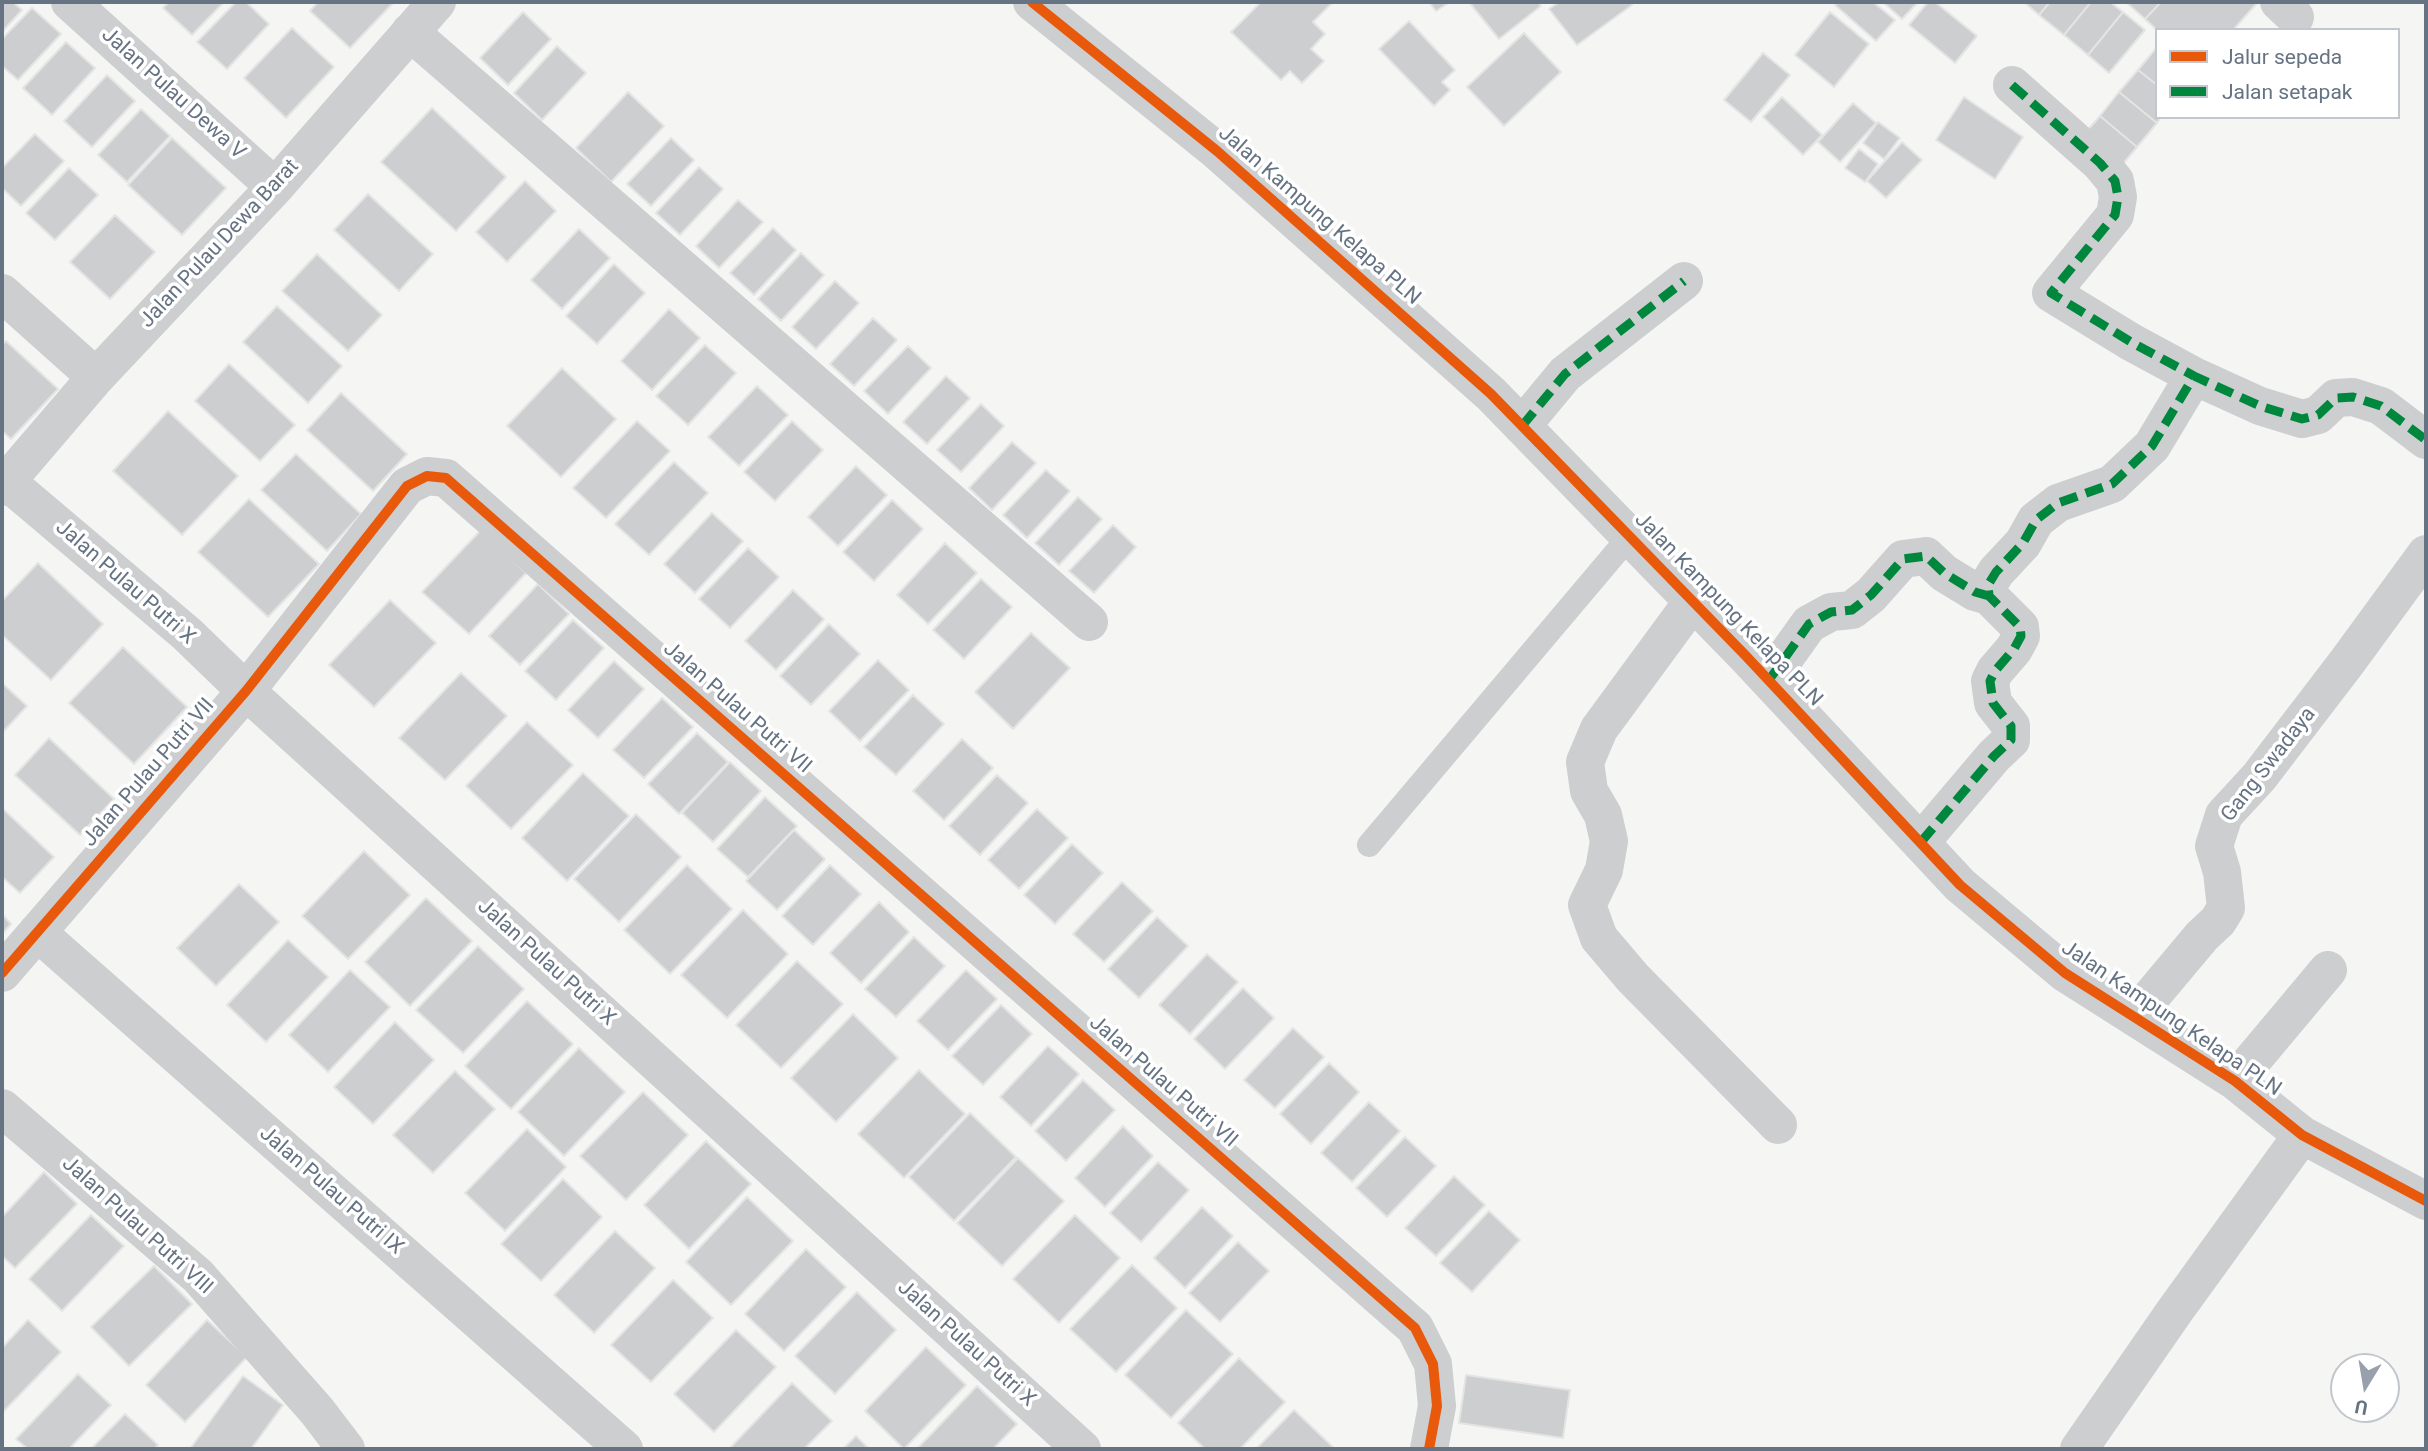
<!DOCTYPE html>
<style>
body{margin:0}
#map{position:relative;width:2428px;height:1451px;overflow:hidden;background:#f5f5f4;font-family:Roboto,sans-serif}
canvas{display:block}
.frame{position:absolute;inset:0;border:4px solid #667383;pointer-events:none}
.legend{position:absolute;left:2155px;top:28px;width:245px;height:91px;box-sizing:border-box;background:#fff;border:2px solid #c2c7cd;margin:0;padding:9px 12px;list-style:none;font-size:21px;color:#667383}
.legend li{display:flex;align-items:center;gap:14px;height:35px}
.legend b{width:35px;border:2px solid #c2c7cd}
.north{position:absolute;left:2330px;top:1353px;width:70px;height:70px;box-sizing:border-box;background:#fff;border:2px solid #c2c7cd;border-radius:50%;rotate:191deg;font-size:19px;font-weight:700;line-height:28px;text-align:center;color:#667383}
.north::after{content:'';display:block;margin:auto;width:24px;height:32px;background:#98a0ab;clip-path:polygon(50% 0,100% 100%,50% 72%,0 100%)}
</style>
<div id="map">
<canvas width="2428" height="1451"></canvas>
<div class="frame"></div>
<ul class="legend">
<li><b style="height:9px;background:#e8590c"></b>Jalur sepeda</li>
<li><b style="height:9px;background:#00873e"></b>Jalan setapak</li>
</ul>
<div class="north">U</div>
</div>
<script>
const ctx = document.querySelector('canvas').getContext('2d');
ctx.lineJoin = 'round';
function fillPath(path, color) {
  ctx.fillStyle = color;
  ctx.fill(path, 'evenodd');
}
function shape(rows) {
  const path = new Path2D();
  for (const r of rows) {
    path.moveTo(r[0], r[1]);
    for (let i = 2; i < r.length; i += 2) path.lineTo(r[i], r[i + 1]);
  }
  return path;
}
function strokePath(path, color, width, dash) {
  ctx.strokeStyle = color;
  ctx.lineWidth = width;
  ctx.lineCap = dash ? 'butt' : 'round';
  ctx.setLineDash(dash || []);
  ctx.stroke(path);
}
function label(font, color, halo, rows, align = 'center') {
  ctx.font = font + ' Roboto,sans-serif';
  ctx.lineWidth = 7;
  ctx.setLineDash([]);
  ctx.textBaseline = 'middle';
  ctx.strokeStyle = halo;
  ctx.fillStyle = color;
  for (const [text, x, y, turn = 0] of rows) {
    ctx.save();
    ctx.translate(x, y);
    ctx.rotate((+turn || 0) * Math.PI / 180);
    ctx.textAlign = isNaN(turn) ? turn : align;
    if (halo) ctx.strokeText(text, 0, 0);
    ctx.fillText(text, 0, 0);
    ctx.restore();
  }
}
const building = shape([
 [2,2,13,2,22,10,2,32,2,2],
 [169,2,224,2,192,35,163,8,169,2],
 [236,2,246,2,269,24,227,69,197,42,236,2],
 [318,2,394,2,350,48,310,11,318,2],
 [1261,2,1333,2,1313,22,1325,34,1311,49,1324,61,1302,83,1290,71,1281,80,1231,32,1261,2],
 [1429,2,1450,2,1436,11,1429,2],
 [1469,2,1538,2,1541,6,1499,39,1469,2],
 [1559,2,1630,2,1632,5,1577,45,1549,9,1559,2],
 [1839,2,1873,2,1895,20,1876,41,1835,5,1839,2],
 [1883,2,1918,2,1902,19,1883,2],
 [1928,2,1935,2,1977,36,1955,63,1909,25,1928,2],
 [2024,2,2050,2,2039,15,2024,2],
 [2050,2,2091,2,2064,35,2039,15,2050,2],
 [2091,2,2110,2,2123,12,2088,55,2064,35,2091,2],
 [2126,2,2161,2,2145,19,2126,2],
 [2161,2,2256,2,2257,3,2233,30,2157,30,2145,19,2161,2],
 [32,8,61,34,18,80,2,66,2,39,32,8],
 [523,12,551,39,508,85,480,58,523,12],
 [1830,12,1869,44,1834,87,1795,55,1830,12],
 [2123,12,2145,30,2109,73,2088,55,2123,12],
 [1409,21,1455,70,1442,82,1450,90,1434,106,1379,49,1409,21],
 [292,28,334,67,286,118,244,78,292,28],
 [1524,33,1561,72,1504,126,1467,87,1524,33],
 [66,42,95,68,52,115,23,88,66,42],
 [557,46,586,73,542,120,514,93,557,46],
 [2157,47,2157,85,2138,70,2157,47],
 [1763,53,1790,75,1751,122,1724,100,1763,53],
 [2138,70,2157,85,2157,117,2161,117,2157,123,2119,92,2138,70],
 [107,75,135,101,92,147,64,121,107,75],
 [628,92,664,126,611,182,576,148,628,92],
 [2119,92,2157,123,2137,147,2100,116,2119,92],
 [1782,97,1822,135,1803,155,1763,117,1782,97],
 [1964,97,2023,137,1995,179,1936,140,1964,97],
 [1853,103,1876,123,1840,162,1818,142,1853,103],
 [432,108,506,177,456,231,381,162,432,108],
 [141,109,170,136,127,182,98,155,141,109],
 [2100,116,2137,147,2117,171,2079,140,2100,116],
 [1878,122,1900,138,1884,159,1863,143,1878,122],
 [35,134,64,161,21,206,2,188,2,168,35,134],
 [172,138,226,188,182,235,128,185,172,138],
 [671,138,694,160,651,206,627,184,671,138],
 [1902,142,1922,160,1886,198,1867,181,1902,142],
 [1859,149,1878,164,1865,182,1845,168,1859,149],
 [699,167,723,189,680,235,656,213,699,167],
 [69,168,98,195,55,240,26,213,69,168],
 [525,181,556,211,507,262,476,232,525,181],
 [368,194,433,254,399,291,334,230,368,194],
 [738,200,763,222,719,268,696,246,738,200],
 [115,215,155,252,110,299,70,262,115,215],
 [773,228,796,250,754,295,730,273,773,228],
 [579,229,610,258,562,309,531,280,579,229],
 [801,253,824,275,781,321,758,299,801,253],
 [317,254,382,315,348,351,282,291,317,254],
 [614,264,645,293,597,344,566,316,614,264],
 [835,281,859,303,816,349,792,327,835,281],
 [277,306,342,366,308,403,243,342,277,306],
 [669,309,700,338,652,390,621,361,669,309],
 [873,318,897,340,854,386,830,364,873,318],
 [6,341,58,389,11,439,2,431,2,345,6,341],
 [705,345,736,373,688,425,656,396,705,345],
 [908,346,931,368,888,414,864,391,908,346],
 [229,364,295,425,260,461,195,401,229,364],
 [562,368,616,419,561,477,507,426,562,368],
 [946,376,970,398,927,444,903,422,946,376],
 [757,386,788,415,739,466,708,437,757,386],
 [341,393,407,454,373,491,307,430,341,393],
 [981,404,1004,426,961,472,937,450,981,404],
 [168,411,238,476,182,535,113,471,168,411],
 [637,421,670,451,606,518,573,488,637,421],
 [792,421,823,450,775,501,744,472,792,421],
 [1012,442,1036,463,992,510,969,488,1012,442],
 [296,454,361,514,327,551,261,490,296,454],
 [674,462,708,493,649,555,615,524,674,462],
 [856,466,887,495,838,546,808,517,856,466],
 [1046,470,1070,491,1027,538,1003,515,1046,470],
 [1078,497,1102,519,1059,565,1035,543,1078,497],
 [249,499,319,564,268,617,198,552,249,499],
 [892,500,923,529,874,581,843,552,892,500],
 [712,513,743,541,695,593,664,564,712,513],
 [1113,525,1136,547,1094,593,1069,571,1113,525],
 [481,530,526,573,469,634,422,592,481,530],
 [945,543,977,573,928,624,897,595,945,543],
 [748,548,779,577,730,628,699,599,748,548],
 [38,563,103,624,51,680,2,635,2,601,38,563],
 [981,579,1012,607,964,659,933,630,981,579],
 [538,584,569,614,520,665,489,636,538,584],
 [793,590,824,619,776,670,745,641,793,590],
 [390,600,436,643,374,707,329,665,390,600],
 [573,620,604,648,556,700,525,671,573,620],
 [829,624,860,654,811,705,780,676,829,624],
 [1031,633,1070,668,1013,729,975,692,1031,633],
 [123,647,187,707,134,764,69,703,123,647],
 [878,660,909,690,860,741,829,711,878,660],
 [614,661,644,689,598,738,568,710,614,661],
 [461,673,507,716,445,780,399,738,461,673],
 [2,683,27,706,2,733,2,683],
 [913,695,944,724,896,775,864,747,913,695],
 [662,698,693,727,644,778,613,750,662,698],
 [527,722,573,765,511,829,466,786,527,722],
 [697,733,728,762,679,814,648,784,697,733],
 [49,738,114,799,80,835,15,775,49,738],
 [962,739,993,768,944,820,913,791,962,739],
 [730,762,761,791,713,842,682,813,730,762],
 [583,773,629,816,567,881,522,838,583,773],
 [997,775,1028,803,980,855,949,826,997,775],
 [765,797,797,826,748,877,717,849,765,797],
 [2,808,54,857,20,893,2,877,2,808],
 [1037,809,1068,838,1019,889,988,860,1037,809],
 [636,814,681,857,619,922,574,879,636,814],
 [794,830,825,859,777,910,746,881,794,830],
 [1072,844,1103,873,1055,924,1024,895,1072,844],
 [364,851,410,895,348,959,302,916,364,851],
 [687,865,732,909,670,974,624,930,687,865],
 [830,865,861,894,813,945,782,916,830,865],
 [1122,882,1153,911,1104,962,1073,934,1122,882],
 [239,884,279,922,216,986,177,948,239,884],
 [426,898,472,941,410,1006,365,962,426,898],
 [879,902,909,932,861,983,830,953,879,902],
 [743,910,788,954,727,1018,681,975,743,910],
 [2,914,11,924,2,934,2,914],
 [1157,917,1188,946,1139,998,1108,969,1157,917],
 [914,937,945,966,896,1017,865,989,914,937],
 [288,940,328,977,266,1042,227,1005,288,940],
 [478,946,524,989,463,1053,416,1010,478,946],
 [1207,954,1238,982,1190,1034,1159,1005,1207,954],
 [797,961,843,1004,781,1068,736,1025,797,961],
 [350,970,390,1007,328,1072,289,1035,350,970],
 [966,970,997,999,948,1050,917,1021,966,970],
 [1243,988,1274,1018,1225,1069,1194,1039,1243,988],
 [527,1001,573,1044,511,1109,465,1066,527,1001],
 [1001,1005,1032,1034,983,1085,952,1056,1001,1005],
 [853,1014,898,1058,836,1122,791,1078,853,1014],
 [395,1022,434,1060,373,1124,334,1087,395,1022],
 [1293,1028,1324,1057,1275,1108,1244,1080,1293,1028],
 [1048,1046,1079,1074,1031,1126,1000,1097,1048,1046],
 [579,1048,625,1092,564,1156,518,1112,579,1048],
 [1329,1063,1359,1092,1311,1144,1280,1114,1329,1063],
 [919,1070,965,1114,904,1178,858,1134,919,1070],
 [455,1071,495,1109,433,1173,393,1135,455,1071],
 [1083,1080,1115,1110,1066,1161,1035,1131,1083,1080],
 [643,1092,688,1135,626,1200,580,1156,643,1092],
 [1369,1102,1400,1131,1352,1182,1321,1153,1369,1102],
 [970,1113,1016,1157,954,1221,909,1177,970,1113],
 [1123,1126,1153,1156,1105,1207,1075,1178,1123,1126],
 [527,1129,566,1167,505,1231,465,1193,527,1129],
 [1405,1137,1436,1166,1387,1217,1356,1188,1405,1137],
 [706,1141,751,1184,689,1249,644,1205,706,1141],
 [1018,1158,1064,1201,1002,1266,957,1223,1018,1158],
 [1158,1162,1189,1190,1141,1242,1110,1213,1158,1162],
 [44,1172,77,1204,15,1268,2,1256,2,1217,44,1172],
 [1454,1176,1485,1205,1436,1256,1405,1228,1454,1176],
 [563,1179,602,1217,541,1281,501,1244,563,1179],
 [747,1197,793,1241,731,1305,686,1262,747,1197],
 [1202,1207,1233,1236,1185,1288,1154,1258,1202,1207],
 [1489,1211,1520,1240,1472,1292,1440,1263,1489,1211],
 [91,1215,124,1246,62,1311,29,1279,91,1215],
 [1075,1215,1120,1258,1059,1323,1013,1279,1075,1215],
 [615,1231,655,1268,594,1333,554,1295,615,1231],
 [1238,1242,1269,1271,1220,1322,1189,1293,1238,1242],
 [806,1249,846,1287,784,1351,745,1314,806,1249],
 [1132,1265,1177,1308,1116,1372,1070,1329,1132,1265],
 [154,1266,192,1304,129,1366,91,1327,154,1266],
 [673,1280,713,1318,651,1382,611,1345,673,1280],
 [857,1292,896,1330,835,1394,795,1356,857,1292],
 [1186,1310,1233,1354,1171,1418,1125,1375,1186,1310],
 [28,1320,61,1352,2,1413,2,1348,28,1320],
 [207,1320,247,1357,185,1422,146,1385,207,1320],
 [736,1330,776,1367,714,1432,674,1394,736,1330],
 [926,1347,966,1385,904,1449,865,1411,926,1347],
 [1239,1358,1285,1402,1240,1449,1205,1449,1178,1423,1239,1358],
 [78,1374,111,1405,69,1449,28,1449,16,1439,78,1374],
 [1466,1375,1570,1390,1563,1438,1459,1423,1466,1375],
 [243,1376,283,1405,251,1449,190,1449,243,1376],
 [792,1383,832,1421,804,1449,731,1449,730,1448,792,1383],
 [977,1386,1017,1424,993,1449,917,1449,977,1386],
 [1294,1410,1335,1449,1256,1449,1294,1410],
 [125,1414,158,1445,154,1449,91,1449,125,1414],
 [856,1436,869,1449,843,1449,856,1436]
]);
const service = shape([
 [1369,845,1630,536]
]);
const minor = shape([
 [70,2,275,187],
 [1032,2,1217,151,1491,394,1746,656,1960,885,2065,973,2235,1081,2302,1135,2426,1201],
 [2279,2,2295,17],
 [410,32,1089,622],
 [2012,85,2100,163,2115,181,2118,197,2115,215,2051,293,2131,342,2194,376],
 [2,293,96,377],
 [1522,426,1565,374,1684,281],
 [6,481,187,634,246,691,1082,1449],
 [2,487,96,377,275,187,437,2],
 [1693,601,1599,729,1585,762,1589,791,1603,815,1609,841,1604,870,1587,905,1599,938,1633,978,1778,1125],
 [1769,680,1809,624,1831,612,1852,610,1871,595,1903,559,1926,556,1944,573,1975,592,1989,596],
 [1921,842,1994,756,2011,740,2011,726,1993,703,1990,681,1995,671,2014,649,2021,636,2020,627,1989,596,1988,585,1996,572,2023,543,2036,520,2058,503,2112,484,2152,446,2194,376,2260,406,2302,419,2318,415,2336,398,2353,397,2381,406,2426,440],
 [37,932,624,1449],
 [2,973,246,691,407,486,427,476,446,478,1415,1328,1433,1364,1437,1406,1429,1449],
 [2134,1017,2202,936,2218,921,2226,908,2222,872,2214,846,2224,815,2259,777,2347,662,2426,554],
 [2235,1081,2328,970],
 [2,1108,198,1276,317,1411,346,1449],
 [2079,1449,2174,1312,2302,1135]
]);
const quiet = shape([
 [2012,85,2100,163,2115,181,2118,197,2115,215,2051,293,2131,342,2194,376],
 [1522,426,1565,374,1684,281],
 [1769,680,1809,624,1831,612,1852,610,1871,595,1903,559,1926,556,1944,573,1975,592,1989,596],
 [1921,842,1994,756,2011,740,2011,726,1993,703,1990,681,1995,671,2014,649,2021,636,2020,627,1989,596,1988,585,1996,572,2023,543,2036,520,2058,503,2112,484,2152,446,2194,376,2260,406,2302,419,2318,415,2336,398,2353,397,2381,406,2426,440]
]);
const cycleway = shape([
 [1032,2,1217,151,1491,394,1746,656,1960,885,2065,973,2235,1081,2302,1135,2426,1201],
 [2,973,246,691,407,486,427,476,446,478,1415,1328,1433,1364,1437,1406,1429,1449]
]);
const streetNames = [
 ["Jalan Pulau Dewa V",173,94,42],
 ["Jalan Kampung Kelapa PLN",1319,216,41],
 ["Jalan Pulau Dewa Barat",220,244,-47],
 ["Jalan Pulau Putri X",125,583,41],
 ["Jalan Kampung Kelapa PLN",1728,610,46],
 ["Jalan Pulau Putri VII",737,708,41],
 ["Gang Swadaya",2269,765,-52],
 ["Jalan Pulau Putri VII",149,773,-49],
 ["Jalan Pulau Putri X",546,963,42],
 ["Jalan Kampung Kelapa PLN",2171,1019,34],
 ["Jalan Pulau Putri VII",1163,1082,41],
 ["Jalan Pulau Putri IX",331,1191,41],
 ["Jalan Pulau Putri VIII",137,1226,42],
 ["Jalan Pulau Putri X",966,1344,42]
];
fillPath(building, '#cdcecf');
strokePath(building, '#e4e4e4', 2);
strokePath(service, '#cdcecf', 24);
strokePath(minor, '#cdcecf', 38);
strokePath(quiet, '#00873e', 9, [18, 9]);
strokePath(cycleway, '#e8590c', 10);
label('21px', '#667383', '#fff', streetNames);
</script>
